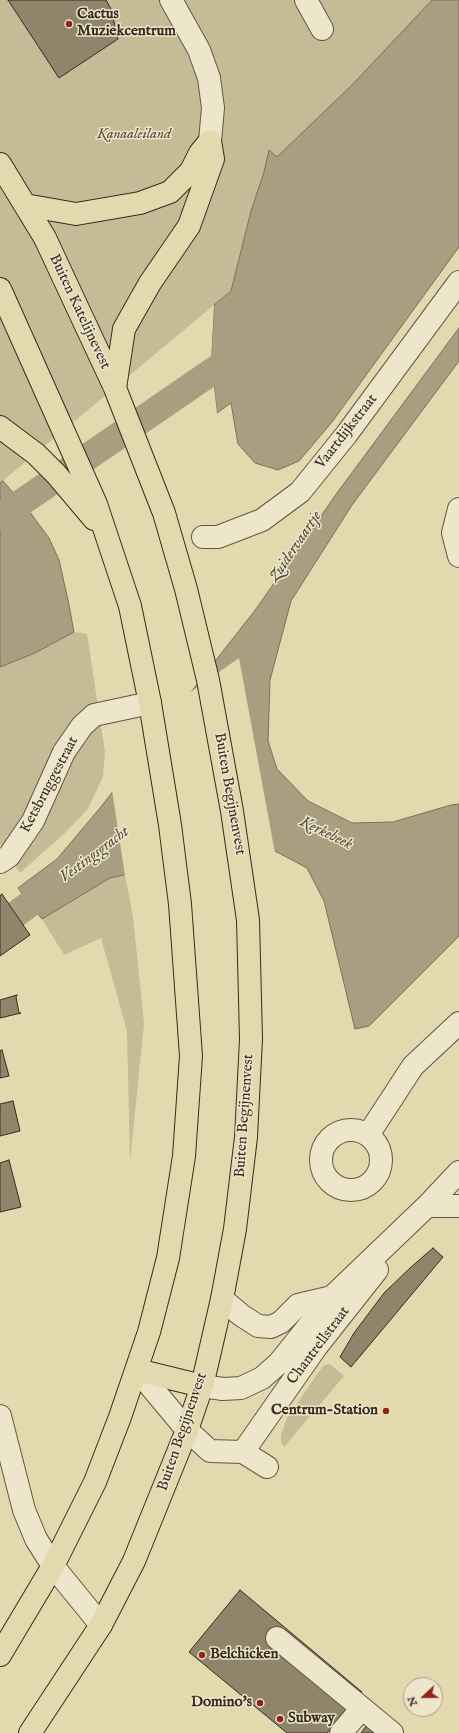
<!DOCTYPE html>
<style>
body{margin:0}
#map{position:relative;width:459px;height:1733px;overflow:hidden;background:#e4d8af;font-family:"IM FELL English",serif}
canvas{display:block}
.north{position:absolute;left:403px;top:1677px;width:40px;height:40px;box-sizing:border-box;background:#ede6cb;border:1px solid #a49c87;border-radius:50%;rotate:248deg;font-size:11px;font-weight:700;line-height:16px;text-align:center;color:#362c21}
.north::after{content:'';display:block;margin:auto;width:14px;height:18px;background:#8f2418;clip-path:polygon(50% 0,100% 100%,50% 72%,0 100%)}
</style>
<div id="map">
<canvas width="459" height="1733"></canvas>
<div class="north">N</div>
</div>
<script>
const ctx = document.querySelector('canvas').getContext('2d');
ctx.lineJoin = 'round';
function fillPath(path, color) {
  ctx.fillStyle = color;
  ctx.fill(path, 'evenodd');
}
function shape(rows) {
  const path = new Path2D();
  for (const r of rows) {
    if (r.length === 3) {
      path.moveTo(r[0] + r[2], r[1]);
      path.arc(r[0], r[1], r[2], 0, 2 * Math.PI);
      continue;
    }
    path.moveTo(r[0], r[1]);
    for (let i = 2; i < r.length; i += 2) path.lineTo(r[i], r[i + 1]);
  }
  return path;
}
function strokePath(path, color, width, dash) {
  ctx.strokeStyle = color;
  ctx.lineWidth = width;
  ctx.lineCap = dash ? 'butt' : 'round';
  ctx.setLineDash(dash || []);
  ctx.stroke(path);
}
function label(font, color, halo, rows, align = 'center') {
  ctx.font = font + ' "IM FELL English",serif';
  ctx.lineWidth = 3;
  ctx.setLineDash([]);
  ctx.textBaseline = 'middle';
  ctx.strokeStyle = halo;
  ctx.fillStyle = color;
  for (const [text, x, y, turn = 0] of rows) {
    ctx.save();
    ctx.translate(x, y);
    ctx.rotate((+turn || 0) * Math.PI / 180);
    ctx.textAlign = isNaN(turn) ? turn : align;
    if (halo) ctx.strokeText(text, 0, 0);
    ctx.fillText(text, 0, 0);
    ctx.restore();
  }
}
const green = shape([
 [0,0,432,0,353,85,277,158,269,151,264,172,251,211,231,291,0,483],
 [74,632,87,634,105,752,103,777,87,810,66,832,20,873,0,844,0,667,35,653],
 [125,875,133,917,144,1023,130,1162,127,1031,101,938,64,955,42,919,110,878],
 [330,1364,344,1376,284,1447,281,1442,281,1435,287,1418,320,1370,324,1365]
]);
const water = shape([
 [432,0,459,0,459,247,332,422,299,461,278,470,255,463,238,444,231,403,217,413,211,361,214,305,231,291,251,211,264,172,269,150,277,157,353,84,432,0],
 [459,328,459,361,352,505,291,601,270,680,268,741,277,769,308,801,352,823,393,822,451,805,459,804,459,936,369,1026,355,1029,324,901,307,868,275,851,209,856,110,878,42,919,18,888,57,859,100,808,256,609,337,493,459,328],
 [3,481,29,511,49,538,59,560,68,600,74,632,35,653,0,667,0,483,3,481]
]);
const pier = shape([
 [214,305,211,361,217,413,215,415,209,361,212,307],
 [239,658,275,853,209,858,125,876,112,790,186,695]
]);
const canal = shape([
 [0,517,229,360,240,347],
 [0,926,59,882]
]);
const building = shape([
 [8,0,106,0,111,9,118,39,59,78,8,0],
 [2,894,30,935,0,956,0,896,2,894],
 [17,995,16,997,19,1013,21,1013,0,1018,0,1000,17,995],
 [2,1050,9,1076,0,1078,0,1051,2,1050],
 [13,1101,20,1131,0,1136,0,1104,13,1101],
 [9,1160,21,1207,0,1212,0,1163,9,1160],
 [433,1248,443,1257,351,1367,340,1357,354,1333,384,1293,410,1268,433,1248],
 [240,1590,362,1692,327,1733,287,1733,189,1652,240,1590],
 [367,1725,377,1733,361,1733,367,1725]
]);
const minor = shape([
 [171,0,199,50,209,78,213,108,210,141],
 [306,0,322,29],
 [459,509,453,533,459,556],
 [203,537,218,537,262,520,300,492,346,435,459,282],
 [0,862,9,856,33,821,64,752,82,726,94,715,150,703],
 [351,1160,30],
 [368,1135,413,1066,459,1023],
 [427,1206,459,1206],
 [222,1299,241,1315,258,1326,271,1327,281,1322,298,1305,332,1297],
 [137,1370,187,1430,210,1451,243,1452,267,1467],
 [202,1386,223,1389,241,1388,262,1378,279,1363,332,1297,427,1206,459,1172],
 [0,1416,24,1510,36,1539,53,1566,101,1625],
 [243,1452,317,1346,377,1270],
 [277,1638,392,1733],
 [341,1733,362,1708]
]);
const major = shape([
 [0,164,45,238,115,388,164,513,186,589,208,680,232,811,248,920,251,1039,246,1137,235,1229,222,1299,202,1386,187,1430,134,1561,101,1625,30,1733],
 [25,205,76,214,140,203,170,192,191,171,200,153,210,141],
 [0,289,96,504,130,606,150,703,170,825,180,904,191,1056,184,1156,168,1258,149,1332,120,1417,95,1482,53,1566,0,1655],
 [115,388,124,329,150,283,189,226,213,159,210,141],
 [0,427,36,454,56,474,94,519],
 [137,1370,202,1386]
]);
const markers = [
 [69,24,4,"#8f2418"],
 [386,1411,4,"#8f2418"],
 [202,1655,4,"#8f2418"],
 [260,1703,4,"#8f2418"],
 [280,1719,4,"#8f2418"]
];
const poiNames = [
 ["Cactus",77,15],
 ["Muziekcentrum",77,32],
 ["Centrum-Station",378,1411,"right"],
 ["Belchicken",210,1655],
 ["Domino's",252,1703,"right"],
 ["Subway",288,1719]
];
const parkNames = [
 ["Kanaaleiland",134,135]
];
const streetNames = [
 ["Buiten Katelijnevest",79,312,65],
 ["Vaartdijkstraat",347,432,-52],
 ["Ketsbruggestraat",50,785,-62],
 ["Buiten Begijnenvest",229,794,80],
 ["Buiten Begijnenvest",245,1116,-86],
 ["Chantrellstraat",319,1346,-53],
 ["Buiten Begijnenvest",183,1432,-71]
];
const waterNames = [
 ["Zuidervaartje",296,547,-56],
 ["Kerkebeek",326,834,26],
 ["Vestingsgracht",95,855,-37]
];
fillPath(green, '#c6bb97');
fillPath(water, '#a99e7f');
strokePath(water, '#7b7059', 1);
fillPath(pier, '#e4d8af');
strokePath(canal, '#a99e7f', 27);
fillPath(building, '#90856b');
strokePath(building, '#362c21', 1);
strokePath(minor, '#625744', 24);
strokePath(major, '#362c21', 24);
strokePath(minor, '#ede6cb', 22);
strokePath(major, '#e4d8af', 22);
for (const [x, y, r, color] of markers) {
  const dot = new Path2D();
  dot.arc(x, y, r, 0, 2 * Math.PI);
  ctx.fillStyle = color;
  ctx.fill(dot);
  strokePath(dot, '#ede6cb', 1.5);
}
label('bold 15px', '#362c21', '#ede6cb', poiNames, 'left');
label('italic 15px', '#534939', '#ede6cb', parkNames);
label('15px', '#362c21', '#ede6cb', streetNames);
label('italic 16px', '#584e3d', '#ede6cb', waterNames);
</script>
